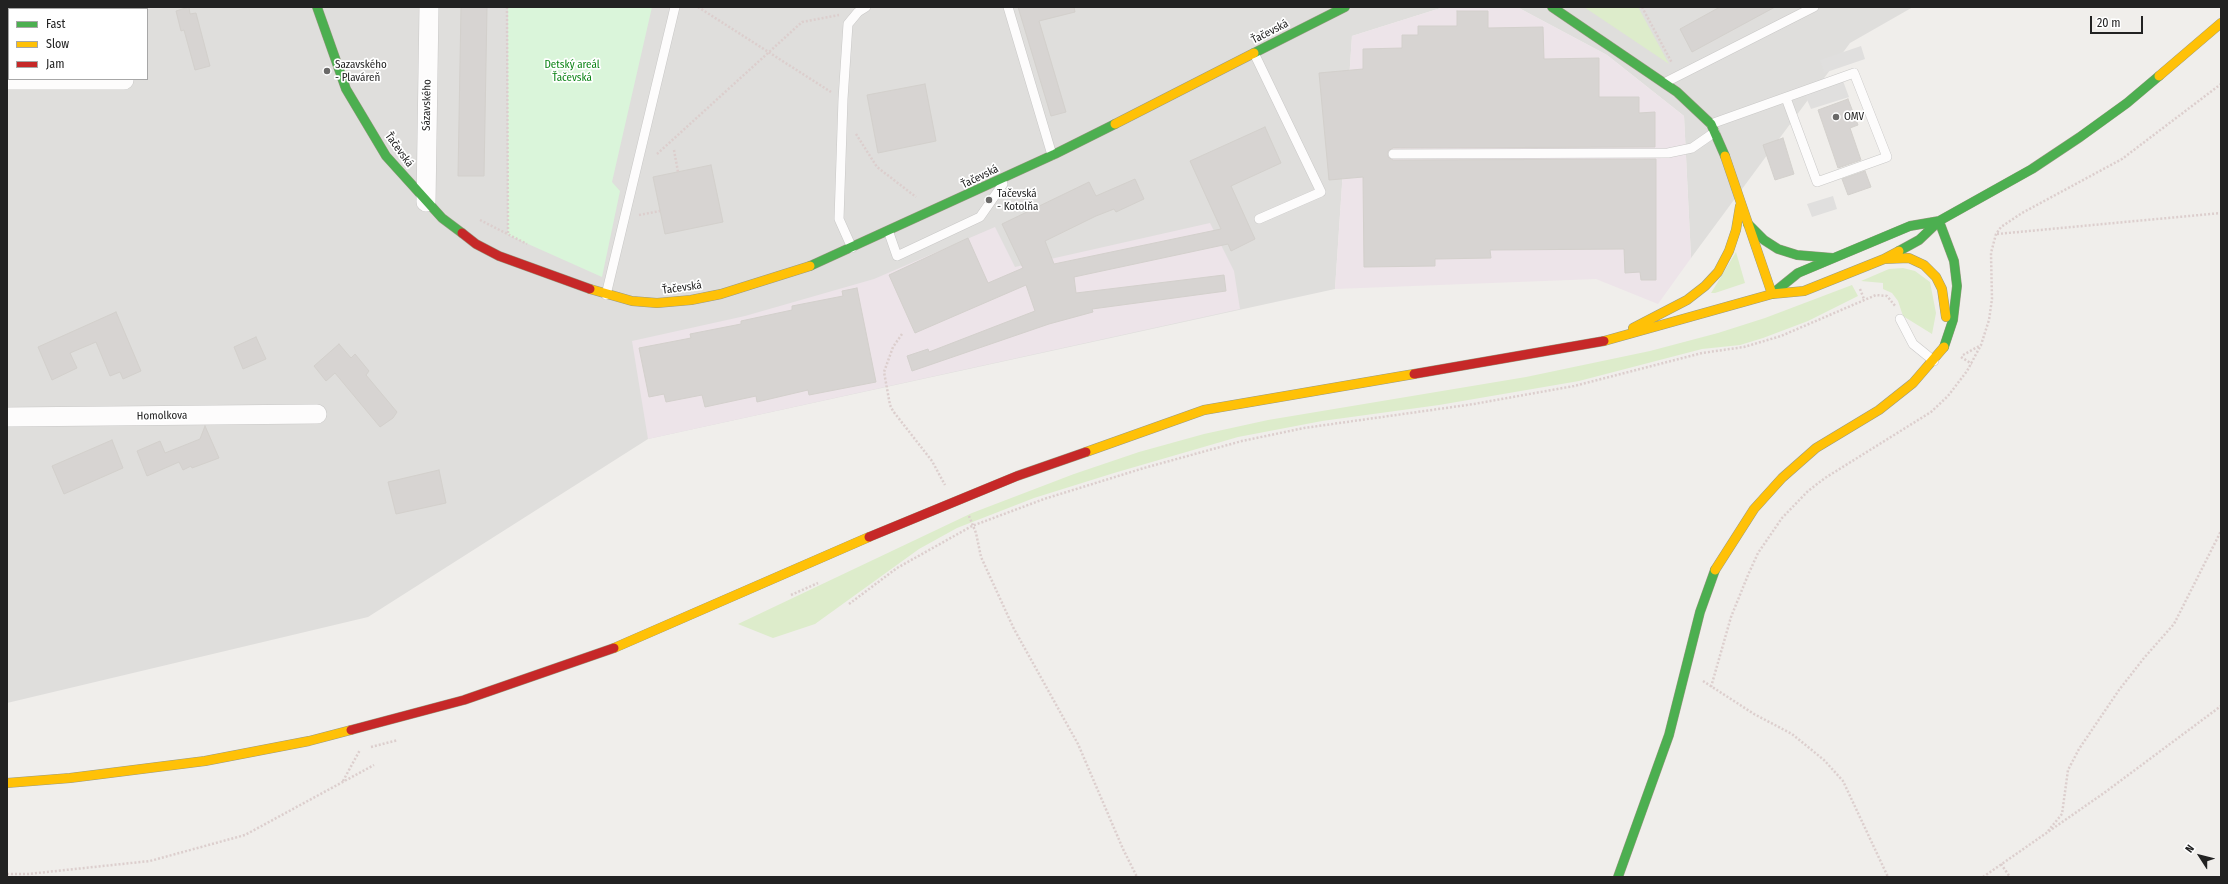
<!DOCTYPE html>
<meta charset="utf-8">
<style>
body{margin:0}
#map{position:relative;width:2228px;height:884px;overflow:hidden;background:#f0eeeb;font-family:"Fira Sans Condensed",sans-serif}
canvas{display:block}
.frame{position:absolute;inset:0;border:8px solid #222;pointer-events:none}
.legend{position:absolute;left:8px;top:8px;width:140px;height:72px;box-sizing:border-box;background:#fff;border:1px solid #a7a7a7;margin:0;padding:5px 7px;list-style:none;font-size:12px;color:#222}
.legend li{display:flex;align-items:center;gap:8px;height:20px}
.legend b{width:20px;border:1px solid #a7a7a7}
.north{position:absolute;left:2180px;top:836px;width:40px;height:40px;-webkit-text-stroke:3px #fff;paint-order:stroke;rotate:306deg;font-size:11px;font-weight:700;line-height:16px;text-align:center;color:#222}
.north::after{content:'';display:block;margin:auto;width:14px;height:18px;background:#222;clip-path:polygon(50% 0,100% 100%,50% 72%,0 100%)}
.scale{position:absolute;left:2090px;top:16px;width:53px;height:18px;box-sizing:border-box;border:2px solid #222;border-top:0;padding-left:5px;font-size:12px;line-height:14px;white-space:nowrap;color:#222;-webkit-text-stroke:3px #fff;paint-order:stroke}
</style>
<div id="map">
<canvas width="2228" height="884"></canvas>
<div class="frame"></div>
<ul class="legend">
<li><b style="height:5px;background:#4caf50"></b>Fast</li>
<li><b style="height:5px;background:#ffc107"></b>Slow</li>
<li><b style="height:5px;background:#c62828"></b>Jam</li>
</ul>
<div class="north">N</div>
<div class="scale">20 m</div>
</div>
<script>
const ctx = document.querySelector('canvas').getContext('2d');
ctx.lineJoin = 'round';
function fillPath(path, color) {
  ctx.fillStyle = color;
  ctx.fill(path, 'evenodd');
}
function shape(rows) {
  const path = new Path2D();
  for (const r of rows) {
    path.moveTo(r[0], r[1]);
    for (let i = 2; i < r.length; i += 2) path.lineTo(r[i], r[i + 1]);
  }
  return path;
}
function strokePath(path, color, width, dash) {
  ctx.strokeStyle = color;
  ctx.lineWidth = width;
  ctx.lineCap = dash ? 'butt' : 'round';
  ctx.setLineDash(dash || []);
  ctx.stroke(path);
}
function label(font, color, halo, rows, align = 'center') {
  ctx.font = font + ' "Fira Sans Condensed",sans-serif';
  ctx.lineWidth = 3.5;
  ctx.setLineDash([]);
  ctx.textBaseline = 'middle';
  ctx.strokeStyle = halo;
  ctx.fillStyle = color;
  for (const [text, x, y, turn = 0] of rows) {
    ctx.save();
    ctx.translate(x, y);
    ctx.rotate((+turn || 0) * Math.PI / 180);
    ctx.textAlign = isNaN(turn) ? turn : align;
    if (halo) ctx.strokeText(text, 0, 0);
    ctx.fillText(text, 0, 0);
    ctx.restore();
  }
}
const residential = shape([
 [7,7,1444,7,1352,36,1335,289,648,439,368,617,7,703],
 [9,9,147,9,147,79,9,79],
 [1517,7,1913,7,1850,43,1691,258,1684,116,1607,55]
]);
const industrial = shape([
 [1444,7,1517,7,1607,55,1684,116,1691,258,1658,304,1596,279,1335,289,1352,36],
 [1210,223,1234,271,1240,309,648,439,632,341,745,316,874,279,995,227,1015,267]
]);
const grass = shape([
 [1584,7,1638,7,1669,64],
 [1736,252,1745,283,1715,293,1711,293],
 [1903,268,1915,271,1930,282,1936,313,1932,334,1903,316,1898,301,1892,293,1883,289,1883,283,1861,281,1889,269],
 [1852,285,1858,296,1808,321,1763,338,1740,345,1702,349,1579,381,1439,405,1322,421,1238,437,1114,473,1034,498,957,528,919,549,815,624,773,638,738,624,972,513,1074,474,1139,452,1204,434,1268,420,1526,377,1650,351,1718,333,1765,318]
]);
const park = shape([
 [508,7,652,7,612,182,620,191,602,277,508,235]
]);
const parking = shape([
 [1861,46,1865,59,1824,73,1820,60],
 [1843,81,1849,97,1811,109,1805,95],
 [1833,196,1837,209,1812,217,1807,204]
]);
const building = shape([
 [189,7,190,14,196,13,210,66,195,70,184,30,181,31,176,11,189,7],
 [461,7,487,7,484,176,458,176,461,7],
 [1018,7,1074,7,1075,12,1039,21,1066,112,1051,116,1018,7],
 [1720,7,1775,7,1692,52,1680,29,1720,7],
 [1457,11,1488,11,1488,28,1543,27,1544,59,1599,58,1599,97,1639,97,1639,113,1655,112,1655,147,1393,148,1388,151,1388,157,1393,160,1656,159,1656,280,1641,280,1640,272,1625,273,1624,249,1490,250,1491,258,1435,259,1435,266,1364,267,1363,177,1329,180,1319,73,1363,69,1363,49,1402,48,1402,35,1418,35,1418,26,1457,26,1457,11],
 [925,84,936,141,878,153,867,95,925,84],
 [1848,99,1858,125,1850,128,1861,160,1838,168,1818,110,1848,99],
 [1265,127,1281,163,1231,186,1255,239,1231,251,1228,244,1074,277,1076,293,1224,275,1226,291,1092,309,1093,312,1049,324,912,371,907,356,928,349,929,352,1035,311,1026,285,915,333,889,275,968,238,988,283,1023,268,1002,224,1089,182,1096,196,1135,179,1144,199,1116,212,1114,209,1096,216,1045,241,1054,264,1221,229,1190,161,1265,127],
 [1783,138,1794,174,1775,180,1763,145,1783,138],
 [711,165,723,222,665,234,653,177,711,165],
 [1865,171,1871,187,1848,195,1842,179,1865,171],
 [857,288,876,382,809,395,808,390,757,402,756,396,705,407,702,395,666,402,664,394,649,397,639,348,691,338,690,334,741,324,741,321,792,310,792,306,843,296,842,291,857,288],
 [116,312,141,371,123,379,120,372,110,376,96,342,70,353,77,368,52,380,38,347,116,312],
 [256,337,266,359,243,369,234,347,256,337],
 [339,344,351,358,355,354,369,371,366,375,397,412,393,418,380,427,335,373,326,381,314,366,339,344],
 [205,426,219,458,192,468,191,466,183,470,179,462,147,476,137,451,160,441,165,453,200,439,205,426],
 [112,440,123,468,64,494,52,466,112,440],
 [439,470,446,503,396,514,388,482,439,470]
]);
const path = shape([
 [507,7,508,234],
 [698,7,831,92],
 [1642,7,1672,63],
 [856,134,877,167,916,197],
 [674,150,678,172],
 [657,154,802,22,839,15],
 [639,215,660,211],
 [480,220,527,244],
 [1997,234,2221,213],
 [1860,289,1864,299],
 [902,334,893,347,884,372,890,405,893,411,932,461,945,485],
 [1963,355,1981,345],
 [1961,357,1972,364],
 [969,516,976,533,981,557,1014,629,1078,744,1123,849,1137,877],
 [791,595,818,583],
 [849,604,897,568,972,526,1044,499,1144,468,1242,441,1304,428,1474,404,1574,386,1702,353,1744,347,1781,336,1876,295,1887,296,1896,307],
 [1703,681,1754,714,1792,734,1824,760,1843,781,1888,877],
 [1711,687,1731,617,1748,575,1758,553,1782,518,1808,491,1825,478,1931,412,1948,396,1967,371,1981,345,1989,320,1992,299,1991,253,1996,234,2001,227,2022,213,2122,159,2221,84],
 [371,747,398,740],
 [343,781,360,750],
 [2048,831,2062,814,2068,770,2079,749,2119,690,2144,658,2174,624,2221,531],
 [2001,864,2010,877],
 [7,874,28,874,150,861,245,835,374,765],
 [1983,877,2104,793,2221,706]
]);
const lane = shape([
 [1008,7,1052,155],
 [1254,53,1321,192,1259,219],
 [1666,82,1814,7],
 [1711,124,1854,73,1887,157,1817,182,1786,98],
 [1393,154,1668,153,1692,148,1715,132],
 [889,233,897,256,980,217,1003,184],
 [852,248,839,219,843,99,848,24,858,12,866,7],
 [606,295,675,7],
 [1900,319,1913,344,1934,361]
]);
const street = shape([
 [7,80,124,80],
 [426,202,429,7],
 [7,417,317,414]
]);
const fast = shape([
 [317,7,346,89,386,156,442,218,462,233],
 [1552,7,1677,92,1711,124,1725,156],
 [1254,53,1345,7],
 [1939,221,1954,261,1957,286,1953,320,1944,347],
 [1748,224,1764,240,1778,249,1797,255,1833,258],
 [1899,251,1919,240,1939,221,2032,169,2080,137,2127,103,2159,76],
 [810,266,1055,154,1115,124],
 [1772,294,1798,273,1910,226,1939,221],
 [1618,877,1669,735,1700,612,1715,570]
]);
const slow = shape([
 [2159,76,2221,23],
 [1115,124,1254,53],
 [1725,156,1772,294],
 [1884,259,1909,258,1924,265,1936,277,1942,289,1946,317],
 [590,289,632,301,657,303,691,300,721,294,810,266],
 [1633,328,1687,300,1705,286,1718,272,1729,251,1736,230,1740,206],
 [1604,341,1772,294,1804,291,1884,259,1899,251],
 [1086,452,1204,410,1414,374],
 [1715,570,1754,509,1782,478,1816,448,1879,410,1913,383,1944,347],
 [614,648,869,537],
 [7,783,70,778,205,761,309,741,351,730]
]);
const jam = shape([
 [462,233,476,244,499,256,590,289],
 [1414,374,1604,341],
 [869,537,1017,476,1086,452],
 [351,730,464,700,614,648]
]);
const markers = [
 [327,71,4,"#6a6968"],
 [1836,117,4,"#6a6968"],
 [989,200,4,"#6a6968"]
];
const streetNames = [
 ["Ťačevská",1270,32,-27],
 ["Sázavského",427,105,-89],
 ["Ťačevská",399,150,54],
 ["Ťačevská",980,177,-26],
 ["Ťačevská",682,288,-8],
 ["Homolkova",162,416,-1]
];
const poiNames = [
 ["Sazavského",335,65],
 ["- Plaváreň",335,78],
 ["OMV",1844,117],
 ["Tačevská",997,194],
 ["- Kotolňa",997,207]
];
const parkNames = [
 ["Detský areál",572,65],
 ["Ťačevská",572,78]
];
fillPath(residential, '#dfdedc');
fillPath(industrial, '#ede4e9');
fillPath(grass, '#ddeccb');
fillPath(park, '#daf5da');
fillPath(parking, '#e0dfde');
fillPath(building, '#d7d4d2');
strokePath(building, '#d3d0cc', 1);
strokePath(lane, '#c9c8c7', 10);
strokePath(street, '#c9c8c7', 20);
strokePath(fast, '#999a82', 10);
strokePath(slow, '#999a82', 10);
strokePath(jam, '#999a82', 10);
strokePath(path, '#dccecd', 2.5, [2, 2]);
strokePath(lane, '#fdfcfc', 9);
strokePath(street, '#fdfcfc', 19);
strokePath(fast, '#4caf50', 9);
strokePath(slow, '#ffc107', 9);
strokePath(jam, '#c62828', 9);
for (const [x, y, r, color] of markers) {
  const dot = new Path2D();
  dot.arc(x, y, r, 0, 2 * Math.PI);
  ctx.fillStyle = color;
  ctx.fill(dot);
  strokePath(dot, '#fff', 1.5);
}
label('11px', '#222', '#fff', streetNames);
label('11px', '#222', '#fff', poiNames, 'left');
label('11px', '#0c8416', '#fff', parkNames);
</script>
